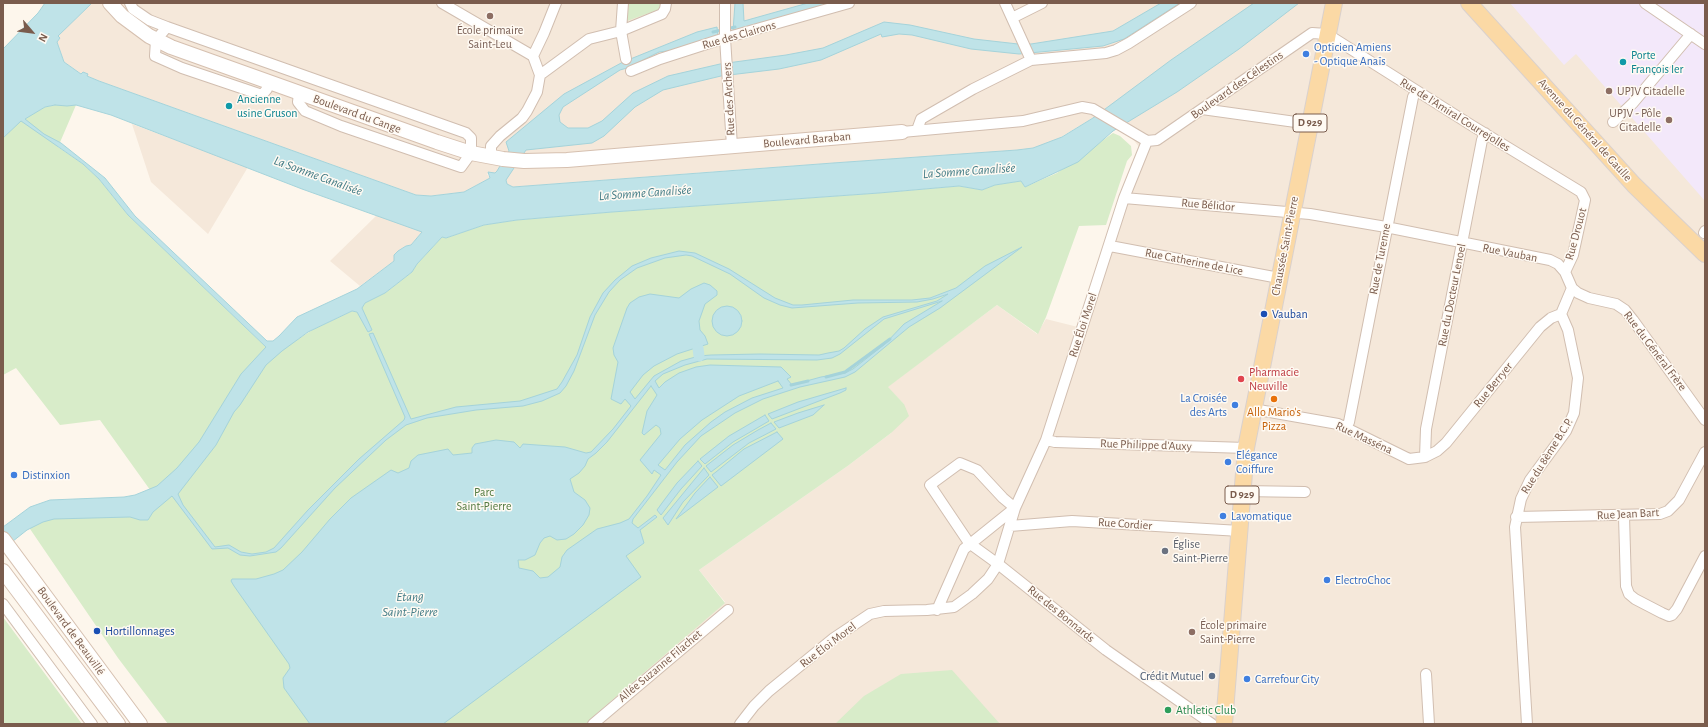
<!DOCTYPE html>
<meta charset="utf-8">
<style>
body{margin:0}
#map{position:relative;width:1708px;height:727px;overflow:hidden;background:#fdf6ec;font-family:"Alegreya Sans",sans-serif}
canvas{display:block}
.frame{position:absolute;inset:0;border:4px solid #7a5c4d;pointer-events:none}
.north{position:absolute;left:12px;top:12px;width:40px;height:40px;-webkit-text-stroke:3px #fffaf3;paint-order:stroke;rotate:118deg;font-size:11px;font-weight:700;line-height:16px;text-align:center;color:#7a5c4d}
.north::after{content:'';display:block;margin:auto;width:14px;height:18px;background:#7a5c4d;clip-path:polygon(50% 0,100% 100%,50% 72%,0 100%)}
</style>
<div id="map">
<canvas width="1708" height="727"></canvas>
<div class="frame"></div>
<div class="north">N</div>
</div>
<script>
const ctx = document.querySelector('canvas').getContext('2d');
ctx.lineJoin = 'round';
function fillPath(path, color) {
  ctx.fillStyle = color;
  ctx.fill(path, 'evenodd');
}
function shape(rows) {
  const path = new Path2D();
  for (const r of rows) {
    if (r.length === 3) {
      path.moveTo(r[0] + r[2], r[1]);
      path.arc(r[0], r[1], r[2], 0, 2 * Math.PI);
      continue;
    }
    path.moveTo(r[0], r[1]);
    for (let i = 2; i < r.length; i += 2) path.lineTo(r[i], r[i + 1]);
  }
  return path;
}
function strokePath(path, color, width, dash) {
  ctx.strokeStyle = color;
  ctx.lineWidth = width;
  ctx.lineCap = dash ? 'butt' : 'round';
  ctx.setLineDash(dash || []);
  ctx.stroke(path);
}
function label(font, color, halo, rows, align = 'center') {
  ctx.font = font + ' "Alegreya Sans",sans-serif';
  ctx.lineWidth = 3;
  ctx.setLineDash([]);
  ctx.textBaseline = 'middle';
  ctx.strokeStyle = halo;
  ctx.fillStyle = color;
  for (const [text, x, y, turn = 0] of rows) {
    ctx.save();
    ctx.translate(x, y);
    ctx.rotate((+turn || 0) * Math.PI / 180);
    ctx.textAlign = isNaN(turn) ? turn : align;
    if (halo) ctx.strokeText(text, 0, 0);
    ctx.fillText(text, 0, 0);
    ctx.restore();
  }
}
const residential = shape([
 [92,3,95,4,98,3,1705,3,1705,724,586,724,596,714,725,602,699,570,849,465,891,433,904,404,887,387,997,305,1037,334,1046,319,1082,328,1142,151,1126,130,1093,118,1056,140,1039,147,1022,150,734,170,513,187,507,184,506,180,497,171,495,173,487,174,490,178,464,192,431,196,416,195,99,81,87,76,87,74,82,74,74,69,64,62,57,42,60,38,57,36],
 [132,124,248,167,208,234,151,182],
 [377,215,423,231,411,245,406,246,394,255,394,261,360,286,330,261]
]);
const education = shape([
 [1510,3,1705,3,1705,201,1576,54,1564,65]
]);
const green = shape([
 [629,3,660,3,660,9,627,21],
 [55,105,76,105,58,147,83,164,99,179,128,215,266,347,298,339,314,329,352,311,357,312,365,303,385,293,412,272,417,264,442,237,446,238,484,225,517,220,612,212,879,193,959,186,982,190,995,185,1021,181,1025,187,1057,173,1113,133,1120,136,1131,146,1132,155,1127,161,1106,225,1079,226,1046,317,1038,334,997,305,888,387,904,404,909,416,891,433,849,465,699,570,725,603,596,714,586,724,168,724,118,658,28,526,47,515,158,501,100,420,60,425,16,368,3,375,3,138,20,121,45,107],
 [3,617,82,724,3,724],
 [952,670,1000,724,835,724,864,696,901,674]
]);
const water = shape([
 [45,3,92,3,58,36,60,38,57,42,64,62,81,74,83,72,88,74,87,76,99,81,416,195,431,196,464,192,490,178,488,172,495,173,497,171,509,151,506,142,564,94,623,62,697,32,717,27,718,36,675,50,659,52,627,68,620,70,563,107,559,115,560,122,568,128,588,128,602,121,633,93,668,76,720,64,786,55,823,48,884,22,910,25,974,39,1018,44,1031,44,1113,31,1161,3,1180,3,1124,39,1103,46,1019,54,971,49,912,35,899,34,882,37,881,34,821,60,779,69,721,76,663,90,635,107,604,136,592,143,526,150,506,180,507,184,513,187,833,163,1017,150,1033,148,1062,137,1093,118,1171,60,1254,3,1299,3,1239,49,1177,92,1113,131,1078,162,1025,187,1021,181,995,185,982,190,959,186,879,193,612,212,517,220,484,225,446,238,442,237,417,264,412,272,385,293,365,303,362,308,372,330,368,332,357,312,352,311,308,332,282,351,266,365,240,405,234,412,216,445,178,494,183,505,215,547,229,545,241,552,252,554,266,552,274,548,308,510,359,459,404,420,405,417,369,334,373,333,411,419,456,407,520,401,557,389,562,382,577,355,590,317,603,293,615,280,632,266,651,258,679,251,695,253,729,269,775,298,793,305,802,305,853,300,912,300,930,298,956,288,985,266,1022,247,940,308,909,327,855,372,845,377,800,387,763,399,735,413,701,436,677,462,633,519,632,523,638,528,655,515,657,517,640,530,644,543,626,556,641,577,443,724,310,724,284,688,283,678,290,668,289,664,234,586,231,581,232,579,256,579,274,574,283,570,302,552,330,519,351,498,391,470,398,473,409,468,411,461,418,455,448,449,453,455,472,453,472,448,475,444,496,440,514,442,520,448,523,444,565,447,586,453,591,452,613,429,631,406,625,399,621,404,611,399,618,362,614,355,613,348,627,308,630,303,639,297,650,294,679,298,691,289,704,283,710,285,717,291,717,295,705,304,699,321,700,330,705,336,708,344,677,354,654,366,643,375,630,392,635,399,654,376,681,361,699,356,711,355,760,354,819,355,828,353,839,351,844,348,865,329,883,317,937,301,948,294,933,299,917,302,858,303,792,308,780,305,764,298,730,274,692,256,686,255,665,258,637,268,620,280,609,292,595,315,574,371,566,386,560,393,542,401,523,406,476,410,427,418,406,425,386,440,335,488,281,548,276,552,250,556,240,555,228,548,212,549,172,496,153,512,148,520,140,520,130,517,54,519,43,522,27,530,3,549,3,527,30,507,50,500,124,497,135,495,157,486,177,468,199,442,241,374,266,347,128,215,99,179,83,164,21,121,3,138,3,49,38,13,45,3],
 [55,105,67,106,76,105,111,115,302,189,422,232,411,245,406,246,398,251,394,255,394,261,357,289,297,317,279,336,273,341,267,341,135,216,105,178,61,143,44,134,25,119,45,107,55,105],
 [942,301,904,324,885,344,853,369,845,373,821,377,792,385,787,379,791,377,781,367,710,365,696,367,679,373,665,382,659,388,655,381,663,374,685,365,707,359,817,360,832,358,840,354,884,319,942,301],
 [778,381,783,388,752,398,725,412,711,422,685,445,665,470,658,465,680,439,702,420,739,396,778,381],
 [651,386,657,395,647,411,642,433,644,435,656,425,660,428,661,434,640,460,652,474,654,470,661,475,647,496,629,519,620,523,597,529,567,550,562,557,560,567,548,577,540,578,533,571,519,568,518,560,525,560,535,555,540,543,544,538,550,536,557,540,566,539,574,534,583,525,589,515,590,508,585,500,574,492,570,479,579,473,585,466,588,459,596,453,607,442,651,386],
 [735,3,743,3,744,21,808,3,832,3,733,31,735,3],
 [727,321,15],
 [846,388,846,390,840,393,772,419,768,414,798,402,846,388],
 [824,405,813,415,779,428,774,422,798,413,824,405],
 [765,415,769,421,733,442,705,464,700,459,729,436,765,415],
 [771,423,776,429,749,443,711,472,706,466,733,445,758,430,771,423],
 [777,432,783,439,721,486,712,475,716,472,744,449,777,432],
 [698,461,702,466,681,489,661,515,657,510,662,503,677,483,698,461],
 [704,468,709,475,683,502,668,525,663,518,704,468],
 [710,477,718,487,676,519,695,493,710,477]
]);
const stream = shape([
 [713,32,735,27],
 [826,377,845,372,890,339],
 [791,385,808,381]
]);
const canal = shape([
 [698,348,699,356]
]);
const street = shape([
 [130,3,133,9,149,20,167,27],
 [442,3,533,56,540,75],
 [623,3,621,31,626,59],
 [725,3,725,38,732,146],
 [1005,3,1031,60],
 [1645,3,1705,44],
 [1012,18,1042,3],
 [533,56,544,33,556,3],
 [631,71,660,59,725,38,849,3],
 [269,82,267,89,262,95,182,68,155,56,156,40,167,27,466,133,471,138,471,153,461,167,341,126,305,111,298,102,299,93],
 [1202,109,1310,124],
 [1613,122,1633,103,1691,34],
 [917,130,921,119,973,89,1031,60,1106,53,1116,50,1129,43,1191,3],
 [902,132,1023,121,1082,107,1093,109,1147,141],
 [1147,141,1157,140,1312,33,1327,34,1471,125,1581,192,1585,200,1573,255,1565,272],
 [491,156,491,146,500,136,522,118,527,111,537,92,540,75,589,39,621,31,662,14,665,9,666,3],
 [1124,198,1310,214,1386,227,1550,260,1558,264,1565,272,1572,288,1578,293,1589,298,1616,304,1625,310,1633,320,1705,420],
 [1704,233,1705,231],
 [1110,246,1279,278],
 [1253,409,1338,424,1409,459,1425,457,1437,451,1446,443,1540,327,1551,318,1561,314],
 [1346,428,1349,422,1413,97,1417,91],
 [1046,440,1055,442,1246,448],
 [1425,457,1426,429,1482,140,1485,133],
 [1242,491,1305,492],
 [1015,508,1003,498,977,470,960,463,930,485,969,543,998,564,1106,650,1212,724],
 [1624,516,1626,586,1629,594,1635,599,1662,613,1669,616,1672,615,1677,609,1705,556],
 [1516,517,1660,514,1668,511,1679,500,1705,452],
 [1010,526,1072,521,1240,531],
 [3,604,92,724],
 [937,610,964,549,1015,508],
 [1426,674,1429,724],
 [593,724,728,610],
 [740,724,754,706,769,691,834,638,870,614,884,611,927,610,954,607,972,594,988,579,998,564,1015,508,1046,440,1124,198,1147,141],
 [1527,724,1515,527,1521,499,1530,480,1566,431,1574,413,1578,378,1568,330,1561,314,1572,288]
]);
const secondary = shape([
 [110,3,122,16,149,36,171,47,437,142,471,153,503,159,524,161,567,160,902,132],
 [3,539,140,724],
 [3,571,118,724]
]);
const primary = shape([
 [1469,3,1634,185,1705,254],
 [1224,724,1246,448,1334,3]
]);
const markers = [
 [490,16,4,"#8d6e63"],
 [1306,54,4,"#3f7fe0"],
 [1623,62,4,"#0f9aa8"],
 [1609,91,4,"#8d6e63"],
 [229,106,4,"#0f9aa8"],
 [1669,120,4,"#8d6e63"],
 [1264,314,4,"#1a4fb4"],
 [1241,379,4,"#e0444e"],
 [1274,399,4,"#e8710a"],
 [1235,405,4,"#3f7fe0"],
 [1228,462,4,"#3f7fe0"],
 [14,475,4,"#3f7fe0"],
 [1223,516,4,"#3f7fe0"],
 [1165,551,4,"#6b7280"],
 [1327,580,4,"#3f7fe0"],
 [97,631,4,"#1a4fb4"],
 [1192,632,4,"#8d6e63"],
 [1212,676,4,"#5c6f8a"],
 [1247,679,4,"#3f7fe0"],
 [1168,710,4,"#2e9e5b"]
];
const shields = [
 [1310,123,34],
 [1242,495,34]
];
const shieldNames = [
 ["D 929",1310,123],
 ["D 929",1242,495]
];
const educationNames = [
 ["École primaire",490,30,"center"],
 ["Saint-Leu",490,44,"center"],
 ["UPJV Citadelle",1617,91],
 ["UPJV - Pôle",1661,113,"right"],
 ["Citadelle",1661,127,"right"],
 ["École primaire",1200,625],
 ["Saint-Pierre",1200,639]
];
const streetNames = [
 ["Rue des Clairons",739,35,-16],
 ["Boulevard des Célestins",1237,85,-35],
 ["Rue des Archers",729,99,-93],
 ["Boulevard du Cange",357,114,20],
 ["Rue de l'Amiral Courrejolles",1455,115,32],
 ["Avenue du Général de Gaulle",1585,130,48],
 ["Boulevard Baraban",807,140,-5],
 ["Rue Bélidor",1208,205,5],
 ["Rue Drouot",1576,234,-75],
 ["Chaussée Saint-Pierre",1285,246,-79],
 ["Rue Vauban",1510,253,11],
 ["Rue de Turenne",1380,259,-79],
 ["Rue Catherine de Lice",1194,262,11],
 ["Rue du Docteur Lenoel",1452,295,-79],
 ["Rue Éloi Morel",1083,325,-72],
 ["Rue du Général Frère",1655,351,53],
 ["Rue Berryer",1493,385,-51],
 ["Rue Masséna",1364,438,25],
 ["Rue Philippe d'Auxy",1146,445,2],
 ["Rue du 8ème B.C.P.",1547,456,-58],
 ["Rue Jean Bart",1628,514,-3],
 ["Rue Cordier",1125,524,4],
 ["Rue des Bonnards",1061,614,39],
 ["Boulevard de Beauvillé",71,631,54],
 ["Rue Éloi Morel",828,645,-37],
 ["Allée Suzanne Filachet",660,666,-40]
];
const shopNames = [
 ["Opticien Amiens",1314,47],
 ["- Optique Anaïs",1314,61],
 ["La Croisée",1227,398,"right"],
 ["des Arts",1227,412,"right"],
 ["Elégance",1236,455],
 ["Coiffure",1236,469],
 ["Distinxion",22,475],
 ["Lavomatique",1231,516],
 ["ElectroChoc",1335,580],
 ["Carrefour City",1255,679]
];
const cultureNames = [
 ["Porte",1631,55],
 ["François Ier",1631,69],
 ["Ancienne",237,99],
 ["usine Gruson",237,113]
];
const transitNames = [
 ["Vauban",1272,314],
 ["Hortillonnages",105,631]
];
const healthNames = [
 ["Pharmacie",1249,372],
 ["Neuville",1249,386]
];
const foodNames = [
 ["Allo Mario's",1274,412],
 ["Pizza",1274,426]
];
const parkNames = [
 ["Parc",484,492],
 ["Saint-Pierre",484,506]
];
const worshipNames = [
 ["Église",1173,544],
 ["Saint-Pierre",1173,558]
];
const serviceNames = [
 ["Crédit Mutuel",1204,676]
];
const leisureNames = [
 ["Athletic Club",1176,710]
];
const waterNames = [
 ["La Somme Canalisée",969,171,-4],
 ["La Somme Canalisée",318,176,20],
 ["La Somme Canalisée",645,193,-4],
 ["Étang",410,597],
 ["Saint-Pierre",410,612]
];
fillPath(residential, '#f5e8da');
fillPath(education, '#f3e8fa');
fillPath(green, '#d8ecc9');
fillPath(water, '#bfe3e8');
strokePath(water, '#a5d3da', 1);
strokePath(stream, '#a5d3da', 3);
strokePath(canal, '#bfe3e8', 11);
strokePath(street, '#d1beb0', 12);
strokePath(secondary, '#d6c0b0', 16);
strokePath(primary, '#dad1cd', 18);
strokePath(street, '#fff', 10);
strokePath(secondary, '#fff', 14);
strokePath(primary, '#fbd9a5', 16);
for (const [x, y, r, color] of markers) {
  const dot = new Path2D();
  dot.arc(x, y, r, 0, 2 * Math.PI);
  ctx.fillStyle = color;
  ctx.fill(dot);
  strokePath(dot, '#fffaf3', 1.5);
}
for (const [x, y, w] of shields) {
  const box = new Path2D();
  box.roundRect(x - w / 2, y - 9, w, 18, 3);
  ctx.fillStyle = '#fffaf3';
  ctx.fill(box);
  strokePath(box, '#7a5c4d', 1);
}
label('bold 11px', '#7a5c4d', null, shieldNames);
label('12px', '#785e54', '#fffaf3', educationNames, 'left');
label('12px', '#7a5c4d', '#fffaf3', streetNames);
label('12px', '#366cbe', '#fffaf3', shopNames, 'left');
label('12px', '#0d838f', '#fffaf3', cultureNames, 'left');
label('12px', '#164399', '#fffaf3', transitNames, 'left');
label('12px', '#be3a42', '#fffaf3', healthNames, 'left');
label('12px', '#c56008', '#fffaf3', foodNames);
label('12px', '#537a41', '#fffaf3', parkNames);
label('12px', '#5b616d', '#fffaf3', worshipNames, 'left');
label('12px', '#4e5e75', '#fffaf3', serviceNames, 'right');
label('12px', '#27864d', '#fffaf3', leisureNames, 'left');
label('italic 13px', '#437c86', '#fffaf3', waterNames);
</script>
